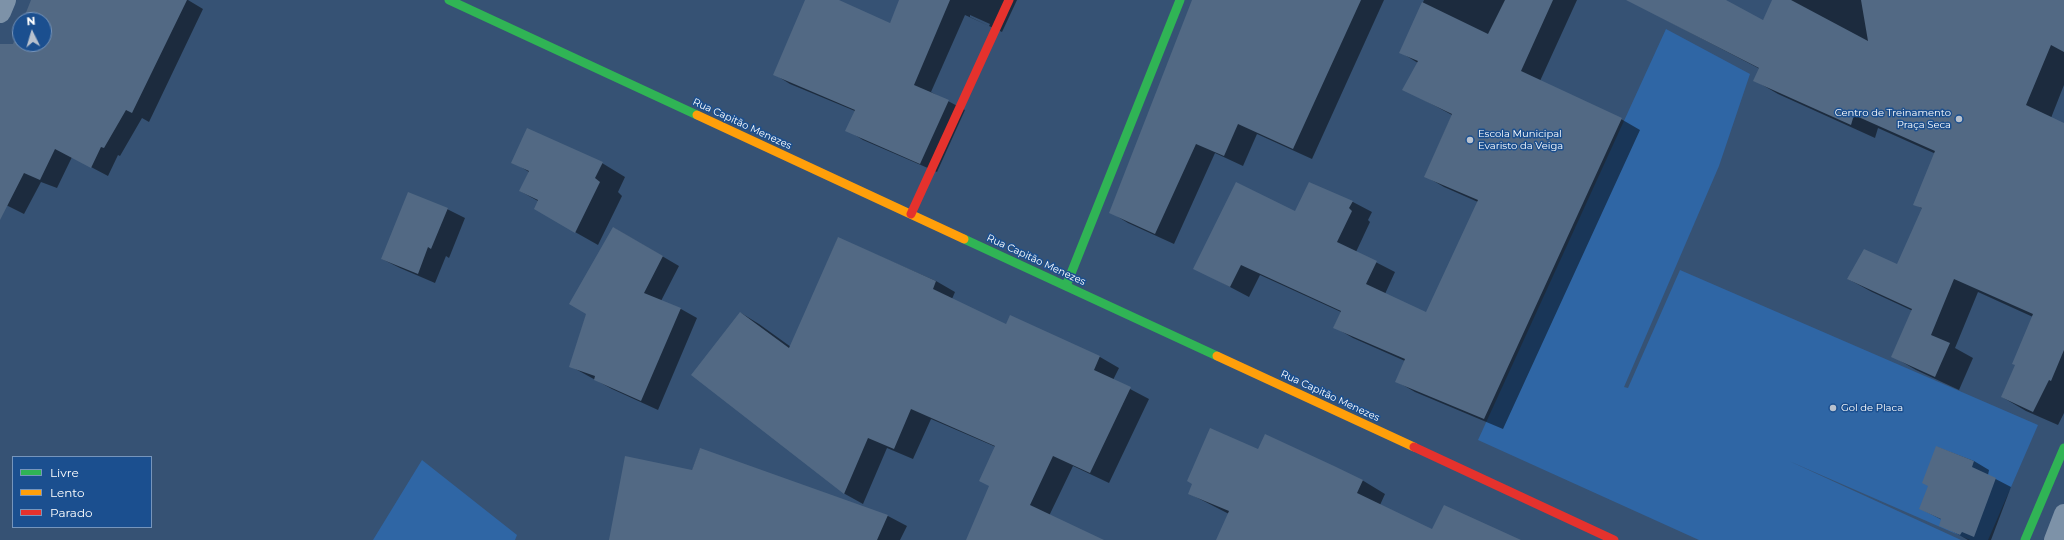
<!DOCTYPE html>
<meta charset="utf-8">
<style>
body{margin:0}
#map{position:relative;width:2064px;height:540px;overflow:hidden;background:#365274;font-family:Montserrat,sans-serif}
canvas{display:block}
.legend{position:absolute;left:12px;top:456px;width:140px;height:72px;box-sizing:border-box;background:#1b4f8f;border:1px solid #7695bc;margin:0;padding:5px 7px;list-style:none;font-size:12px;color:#fff}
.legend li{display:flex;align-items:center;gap:8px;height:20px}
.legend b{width:20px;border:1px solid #7695bc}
.north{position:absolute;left:12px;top:12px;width:40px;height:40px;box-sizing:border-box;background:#1b4f8f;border:1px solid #7695bc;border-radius:50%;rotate:355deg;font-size:11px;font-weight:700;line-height:16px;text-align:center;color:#fff}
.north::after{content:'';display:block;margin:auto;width:14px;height:18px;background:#b9c2ce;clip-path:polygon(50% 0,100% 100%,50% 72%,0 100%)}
</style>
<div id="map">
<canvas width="2064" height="540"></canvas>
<ul class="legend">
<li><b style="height:5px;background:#30b455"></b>Livre</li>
<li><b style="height:5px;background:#ff9f0a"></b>Lento</li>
<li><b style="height:5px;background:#e5322d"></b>Parado</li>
</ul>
<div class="north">N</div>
</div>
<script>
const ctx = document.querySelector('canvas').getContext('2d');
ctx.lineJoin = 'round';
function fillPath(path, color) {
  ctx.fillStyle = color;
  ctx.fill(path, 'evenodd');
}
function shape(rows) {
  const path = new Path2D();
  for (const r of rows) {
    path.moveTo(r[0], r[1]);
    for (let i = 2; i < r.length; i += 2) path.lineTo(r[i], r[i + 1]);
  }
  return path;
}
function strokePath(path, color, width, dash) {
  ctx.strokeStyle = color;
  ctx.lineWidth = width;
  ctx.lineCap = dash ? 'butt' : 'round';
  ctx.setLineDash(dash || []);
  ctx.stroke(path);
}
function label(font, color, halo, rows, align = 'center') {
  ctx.font = font + ' Montserrat,sans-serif';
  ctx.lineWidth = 3;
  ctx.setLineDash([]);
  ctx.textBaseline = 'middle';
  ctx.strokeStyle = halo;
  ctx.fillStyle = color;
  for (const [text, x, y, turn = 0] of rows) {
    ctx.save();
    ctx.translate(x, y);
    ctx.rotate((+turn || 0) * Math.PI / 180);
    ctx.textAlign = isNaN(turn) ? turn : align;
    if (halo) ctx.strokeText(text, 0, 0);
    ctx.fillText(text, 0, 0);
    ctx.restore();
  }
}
const green = shape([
 [1666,29,1750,74,1719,166,1624,387,1628,388,1680,270,2038,425,1988,540,1970,540,1789,461,1961,540,1699,540,1478,440],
 [422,460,517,535,515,540,373,540]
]);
const shadow = shape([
 [32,0,188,0,203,9,149,122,142,118,120,156,118,155,108,176,72,157,57,188,41,182,24,214,0,202,0,59,7,62,20,29,20,44,44,44,44,20,24,20],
 [806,0,837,0,890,24,900,0,1017,0,1002,32,965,15,931,92,965,110,937,172,863,140,847,130,855,111,790,84,774,74],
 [970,15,990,24,989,26,970,17],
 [1193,0,1384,0,1312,159,1257,134,1243,166,1215,153,1174,244,1128,223,1110,212],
 [1424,0,1577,0,1540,81,1621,119,1640,130,1503,429,1415,392,1396,381,1405,361,1353,338,1334,327,1341,312,1260,275,1249,297,1194,268,1296,212,1310,184,1353,202,1372,212,1368,220,1370,222,1356,252,1395,272,1385,294,1427,314,1478,202,1444,187,1425,176,1452,115,1404,89,1418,63,1400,52],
 [1628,0,1724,0,1763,21,1773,0,2064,0,2064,85,2051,118,2064,124,2064,413,2058,425,2026,411,2002,397,2016,365,2033,317,1978,292,1955,348,1973,358,1959,390,1916,370,1892,356,1913,311,1872,292,1848,279,1897,266,1923,209,1914,204,1936,154,1878,128,1875,138,1778,94,1754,80,1760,69],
 [513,162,602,163,625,177,618,192,622,196,598,245,575,232,538,201,520,191,529,172],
 [447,209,465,218,449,258,446,256,435,283,400,268,382,259],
 [614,228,679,266,661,301,681,309,697,318,658,410,612,389,570,366],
 [838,238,936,281,955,292,952,299,1006,325,1010,317,1100,357,1119,368,1113,380,1149,399,1109,483,1073,466,1049,516,1101,540,967,540,990,486,996,447,931,419,913,459,887,448,863,504,845,494,693,375,741,313,759,324,791,347],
 [1937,447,1974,461,1989,470,1988,475,2011,487,1991,540,1968,540,1941,525,1942,520,1921,509,1929,486],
 [700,449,888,516,907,526,900,540,610,540,692,471],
 [1258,450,1362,480,1385,494,1380,505,1433,531,1519,540,1217,540,1229,514,1190,494]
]);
const building = shape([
 [31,0,187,0,132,113,126,110,104,148,101,147,91,168,55,149,40,180,24,173,0,220,0,44,13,44,20,26,20,44,44,44,44,20,23,20],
 [805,0,839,0,890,23,899,0,950,0,914,85,949,100,920,164,845,131,855,110,773,75],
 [1192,0,1361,0,1293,149,1238,124,1224,156,1196,144,1155,234,1109,213],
 [1505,0,1553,0,1521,71,1622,118,1484,419,1395,382,1405,359,1333,328,1341,311,1241,265,1230,287,1193,269,1236,182,1295,211,1309,182,1353,201,1349,208,1352,211,1337,242,1377,261,1366,284,1426,312,1478,200,1424,177,1452,114,1402,90,1418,61,1399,53,1422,2,1488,34],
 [1626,0,1726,0,1763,20,1772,0,1791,0,1868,41,1861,0,2064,0,2064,52,2051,45,2026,105,2064,123,2064,350,2051,381,2049,380,2033,412,2001,397,2015,365,2012,364,2033,314,1954,279,1931,335,1950,343,1935,377,1891,357,1912,309,1847,279,1864,249,1897,264,1922,208,1913,205,1935,151,1854,115,1851,125,1753,81,1759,68],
 [527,128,603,162,595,178,600,182,575,233,534,209,538,200,519,191,529,171,511,163],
 [408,192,448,208,431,249,428,247,418,274,381,259],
 [613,227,663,256,644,293,681,308,641,401,594,380,595,376,569,367,586,314,569,304],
 [838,237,936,281,933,289,1006,324,1010,315,1100,356,1094,370,1131,387,1090,473,1053,456,1030,505,1104,540,966,540,989,486,979,481,995,446,911,409,894,449,868,438,844,494,691,375,740,312,789,348],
 [1210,428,1258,449,1265,434,1334,466,1363,480,1357,493,1432,529,1444,505,1521,540,1216,540,1229,511,1188,494,1192,484,1187,481],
 [1936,446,1974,461,1972,467,1996,478,1974,537,1962,532,1960,535,1939,526,1941,519,1919,509,1928,486,1922,483],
 [700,448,888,515,877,540,609,540,625,456,692,470]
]);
const lane = shape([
 [2054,540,2064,514]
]);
const street = shape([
 [0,12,5,0]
]);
const fast = shape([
 [449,0,697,115],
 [964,239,1217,356],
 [1066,286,1180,0],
 [2025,540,2064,448]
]);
const slow = shape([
 [697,115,964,239],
 [1217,356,1414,447]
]);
const jam = shape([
 [911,214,1009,0],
 [1414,447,1614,540]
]);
const markers = [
 [1959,119,4,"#b9c2ce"],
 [1470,140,4,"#b9c2ce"],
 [1833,408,4,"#b9c2ce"]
];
const poiNames = [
 ["Centro de Treinamento",1951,113,"right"],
 ["Praça Seca",1951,125,"right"],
 ["Escola Municipal",1478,134],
 ["Evaristo da Veiga",1478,146],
 ["Gol de Placa",1841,408]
];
const streetNames = [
 ["Rua Capitão Menezes",742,124,25],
 ["Rua Capitão Menezes",1036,260,25],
 ["Rua Capitão Menezes",1330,396,25]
];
fillPath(green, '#2f66a5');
fillPath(shadow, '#0007');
fillPath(building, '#526984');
strokePath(lane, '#7d92a8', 20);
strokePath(street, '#7d92a8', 22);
strokePath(fast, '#30b455', 9);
strokePath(slow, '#ff9f0a', 9);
strokePath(jam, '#e5322d', 9);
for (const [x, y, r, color] of markers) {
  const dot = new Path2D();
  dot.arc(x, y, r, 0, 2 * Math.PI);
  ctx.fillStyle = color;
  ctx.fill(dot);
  strokePath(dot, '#1b4f8f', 1.5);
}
label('10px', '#fff', '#1b4f8f', poiNames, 'left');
label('10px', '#fff', '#1b4f8f', streetNames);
</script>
